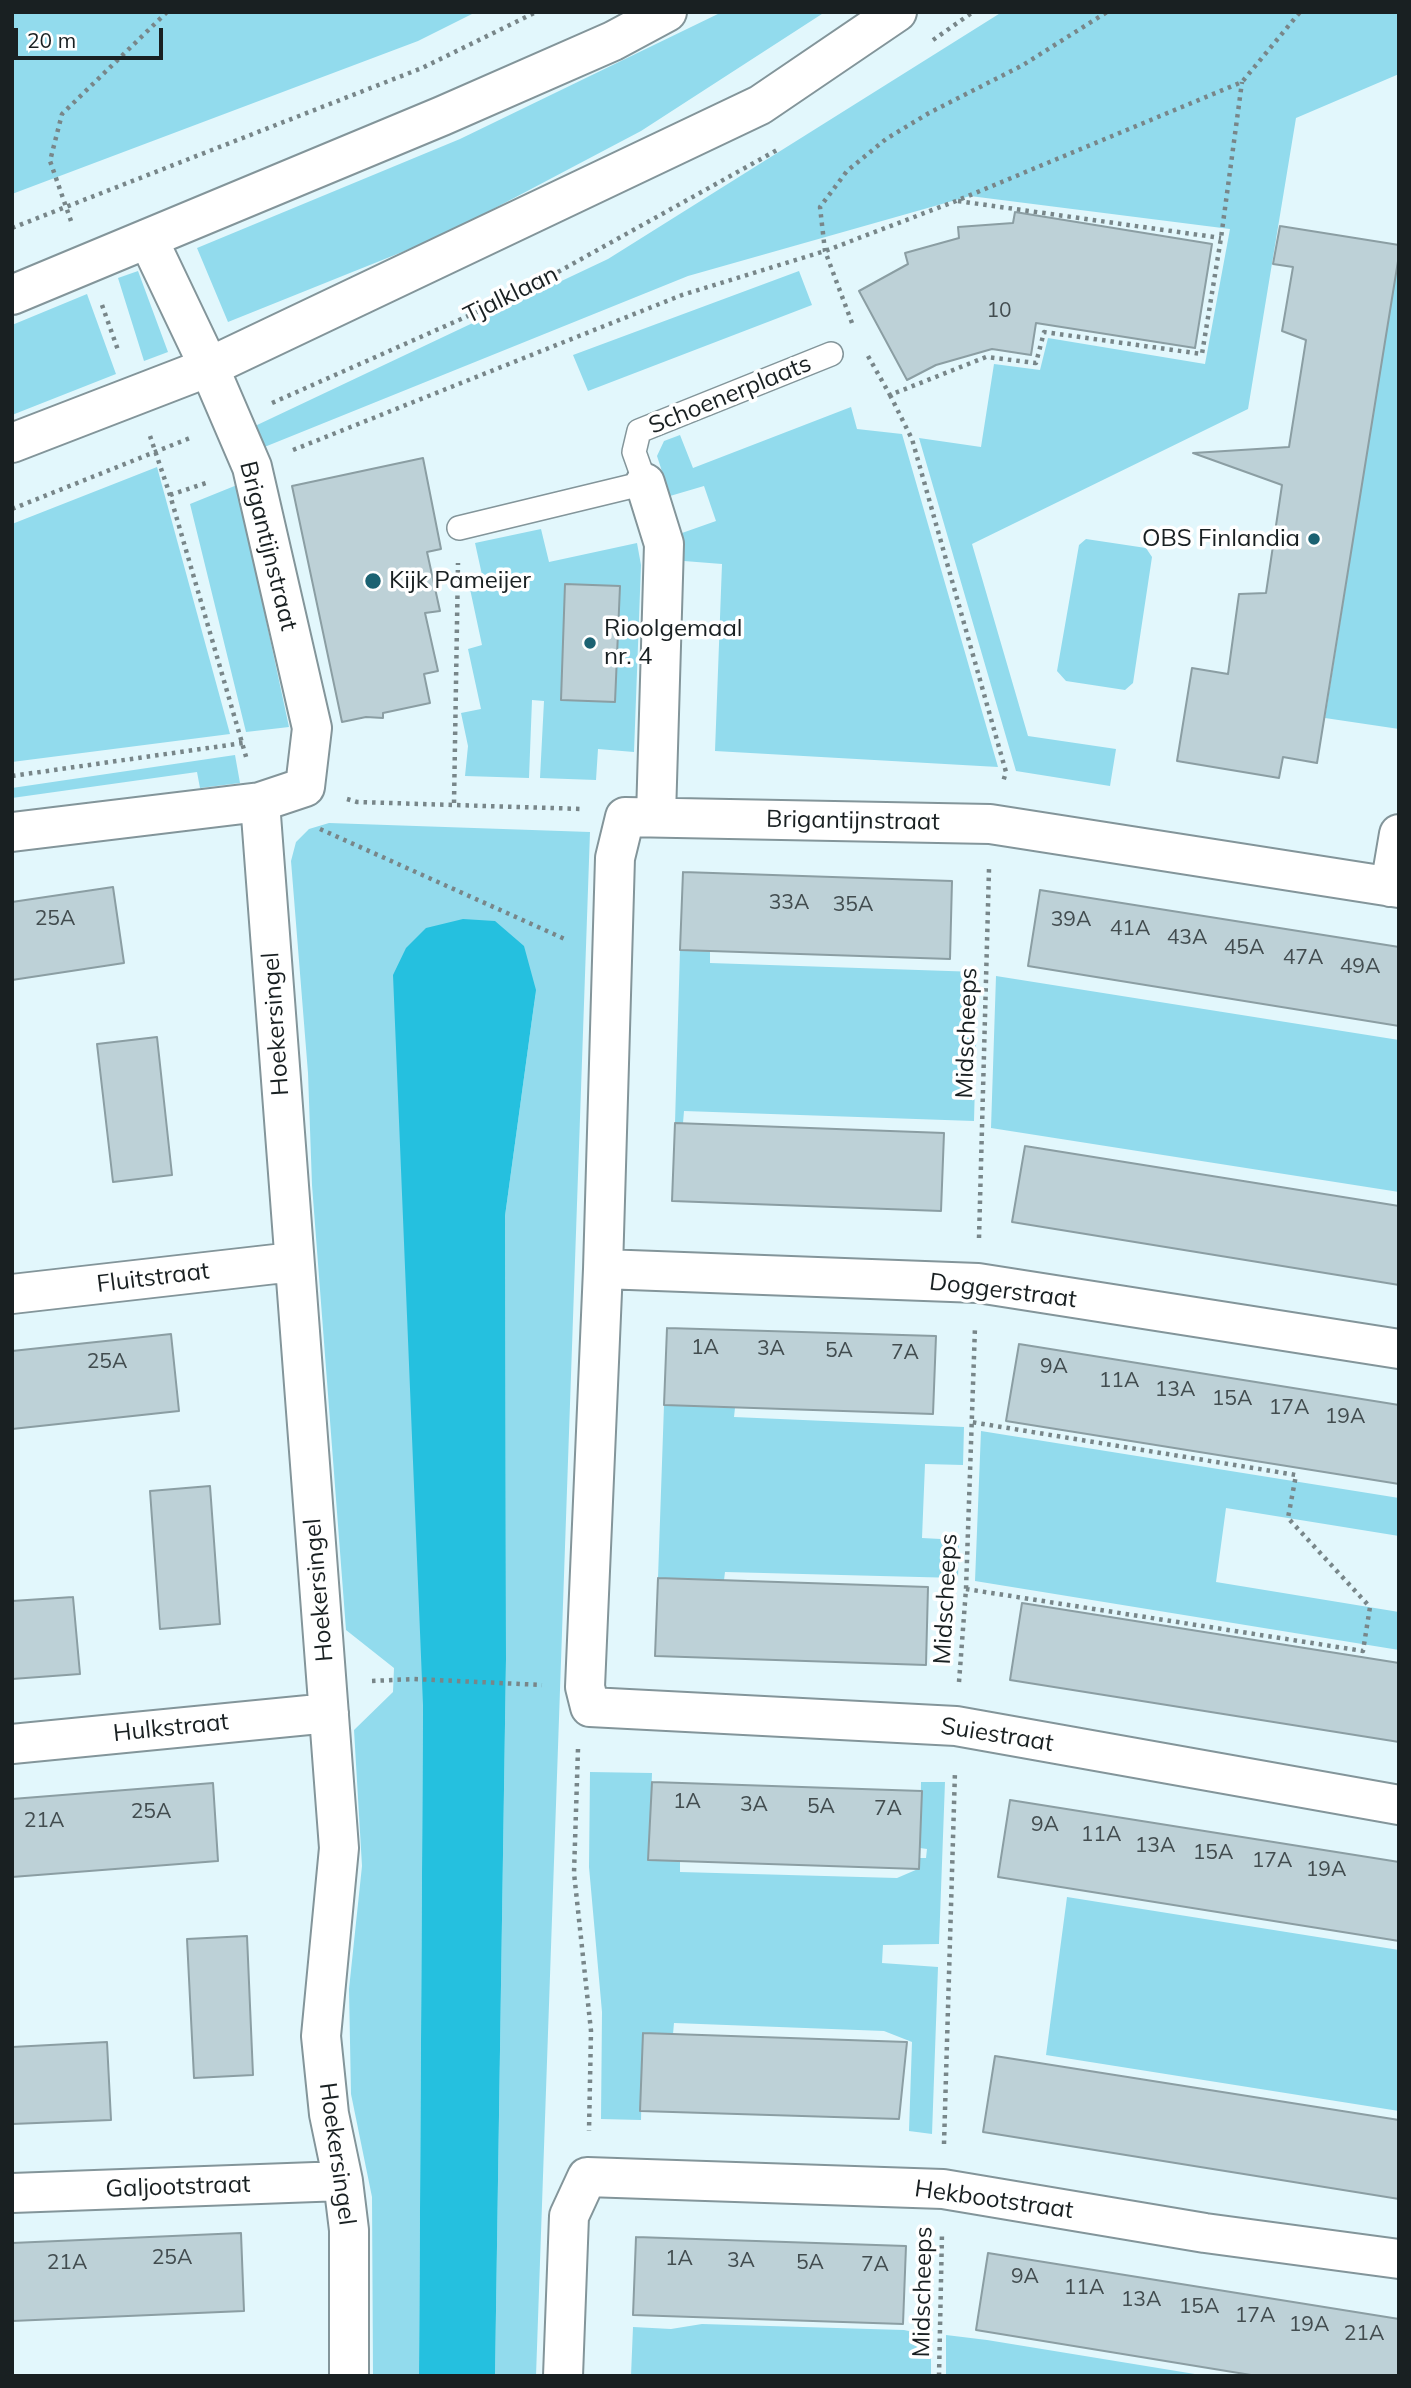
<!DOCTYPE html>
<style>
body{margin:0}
#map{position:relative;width:1411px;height:2388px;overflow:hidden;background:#e2f7fc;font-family:Mulish,sans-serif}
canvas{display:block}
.frame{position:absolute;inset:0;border:14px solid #192022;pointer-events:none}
.scale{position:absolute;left:14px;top:28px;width:149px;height:32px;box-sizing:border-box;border:4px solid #192022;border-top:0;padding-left:9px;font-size:21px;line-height:24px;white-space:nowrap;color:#192022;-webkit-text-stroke:5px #fff;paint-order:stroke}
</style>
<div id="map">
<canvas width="1411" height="2388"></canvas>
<div class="frame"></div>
<div class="scale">20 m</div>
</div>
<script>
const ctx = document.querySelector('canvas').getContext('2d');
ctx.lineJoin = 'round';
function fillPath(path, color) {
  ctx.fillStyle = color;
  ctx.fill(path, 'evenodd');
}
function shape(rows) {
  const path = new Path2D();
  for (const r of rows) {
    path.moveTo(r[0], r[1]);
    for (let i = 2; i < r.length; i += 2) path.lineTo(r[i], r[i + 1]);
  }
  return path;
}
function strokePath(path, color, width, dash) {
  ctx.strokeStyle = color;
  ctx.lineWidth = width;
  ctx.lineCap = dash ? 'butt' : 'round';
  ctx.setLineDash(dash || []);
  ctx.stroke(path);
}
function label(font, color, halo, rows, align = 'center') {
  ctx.font = font + ' Mulish,sans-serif';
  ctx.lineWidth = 7;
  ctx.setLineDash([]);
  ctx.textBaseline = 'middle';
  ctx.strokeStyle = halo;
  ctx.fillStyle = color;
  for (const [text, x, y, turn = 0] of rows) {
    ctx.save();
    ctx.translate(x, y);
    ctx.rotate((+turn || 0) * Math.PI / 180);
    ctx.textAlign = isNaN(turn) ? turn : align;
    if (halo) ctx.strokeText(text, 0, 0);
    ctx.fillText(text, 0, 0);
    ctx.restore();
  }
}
const green = shape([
 [12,12,476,12,418,41,12,194],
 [722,12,825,12,641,131,442,236,228,322,197,248,460,139],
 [1002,12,1399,12,1399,74,1296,118,1248,409,972,544,1028,736,1116,749,1110,786,1016,771,919,438,981,447,994,364,1040,370,1048,338,1205,364,1230,229,970,196,688,276,262,448,255,426,608,259],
 [1397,265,1399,266,1399,729,1325,718],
 [138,271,168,352,144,361,118,278],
 [799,271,812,305,588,391,573,355],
 [87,294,116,374,12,415,12,325],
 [851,407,857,429,902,434,998,767,715,751,722,564,684,561,682,533,716,521,704,486,670,496,657,456,664,441,680,435,693,468],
 [157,467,230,734,12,762,12,524],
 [237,485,289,727,246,732,190,504],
 [541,529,549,562,637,543,641,565,634,752,598,749,596,780,540,778,544,701,532,700,529,778,465,776,468,746,461,713,481,709,468,649,482,645,470,589,484,584,475,543],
 [565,585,620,586,615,702,561,700],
 [1086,539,1146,548,1152,557,1133,683,1125,690,1066,681,1057,671,1079,545],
 [235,755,240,783,200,788,197,772,12,798,12,788],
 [329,823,590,832,536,2376,495,2376,506,1659,505,1216,536,990,423,1705,419,2376,373,2376,372,2197,351,2094,349,1989,362,1866,354,1730,393,1692,394,1668,346,1630,312,1185,308,1073,291,861,296,842,309,829],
 [680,950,710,951,710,963,978,972,974,1121,684,1111,683,1123,675,1123],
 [996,976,1399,1040,1399,1192,991,1128],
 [664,1405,735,1408,734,1417,964,1427,963,1465,925,1464,922,1538,959,1540,958,1578,725,1572,724,1580,658,1578],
 [981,1431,1399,1498,1399,1536,1226,1508,1216,1582,1399,1612,1399,1650,975,1581],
 [590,1772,652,1773,649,1860,680,1861,680,1872,897,1878,918,1869,919,1858,926,1858,927,1849,920,1848,921,1782,945,1782,939,1944,883,1945,882,1963,938,1967,932,2134,909,2131,912,2042,884,2031,674,2023,673,2034,643,2033,641,2120,601,2119,602,2012,589,1867],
 [1067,1897,1399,1950,1399,2111,1046,2055],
 [702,2324,904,2330,931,2336,931,2376,631,2376,633,2327,671,2329],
 [946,2335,987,2340,1207,2376,946,2376]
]);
const water = shape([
 [463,919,495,921,524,946,536,990,505,1216,506,1659,495,2376,419,2376,423,1705,393,975,406,948,426,928]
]);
const building = shape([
 [1015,212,1212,244,1195,348,1036,323,1031,355,992,349,936,365,907,380,859,291,908,264,905,253,959,238,958,227,1013,223,1015,212],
 [1280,226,1399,245,1399,255,1317,763,1283,757,1279,778,1177,761,1192,668,1228,674,1239,594,1266,593,1282,485,1193,453,1289,447,1306,340,1282,331,1293,267,1273,264,1280,226],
 [423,458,441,549,427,552,440,611,425,613,438,671,424,674,430,703,383,713,383,718,366,717,342,722,292,486,423,458],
 [565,584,620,586,615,702,561,700,565,584],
 [683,872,952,881,950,959,680,950,683,872],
 [113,887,124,963,12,980,12,902,113,887],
 [1040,890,1399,947,1399,1026,1028,966,1040,890],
 [157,1037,172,1175,113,1182,97,1044,157,1037],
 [675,1123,944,1133,941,1211,672,1201,675,1123],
 [1025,1146,1399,1206,1399,1285,1012,1222,1025,1146],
 [667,1328,936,1336,933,1414,664,1405,667,1328],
 [171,1334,179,1411,12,1429,12,1351,171,1334],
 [1019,1344,1399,1405,1399,1484,1006,1421,1019,1344],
 [210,1486,220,1624,160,1629,150,1491,210,1486],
 [658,1578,928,1587,926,1665,655,1656,658,1578],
 [73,1597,80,1674,12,1679,12,1601,73,1597],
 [1022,1603,1399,1663,1399,1742,1010,1680,1022,1603],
 [652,1782,922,1791,919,1869,648,1860,652,1782],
 [213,1783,218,1861,12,1877,12,1799,213,1783],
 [1010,1800,1399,1862,1399,1941,998,1877,1010,1800],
 [247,1936,253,2075,194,2078,187,1939,247,1936],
 [643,2033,907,2042,899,2119,640,2111,643,2033],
 [107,2042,111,2120,12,2124,12,2047,107,2042],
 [995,2056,1399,2120,1399,2199,983,2132,995,2056],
 [241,2233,244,2311,12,2321,12,2243,241,2233],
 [636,2237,906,2246,903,2324,633,2315,636,2237],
 [988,2253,1399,2319,1399,2376,1257,2376,976,2330,988,2253]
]);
const path = shape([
 [933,40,973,12],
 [958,201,1221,238],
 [71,221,50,161,62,114,167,12],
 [12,228,422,68,536,12],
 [102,305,119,353],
 [852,323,825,251,820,207,847,171,886,139,929,113,1023,65,1107,12],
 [868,356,890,395,986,357,1036,363,1044,332,1202,354,1221,238,1242,82],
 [890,395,912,439,1006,772,1003,782],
 [272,403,522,292,777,150],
 [150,436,170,495,247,760],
 [293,450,682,295,825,251,956,201,1242,82,1300,12],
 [170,495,209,482],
 [12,509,190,438],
 [12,776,243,743],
 [347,799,357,802,583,809],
 [454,803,458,563],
 [320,829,567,940],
 [979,1238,989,869],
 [966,1589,1363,1651,1370,1607,1288,1518,1296,1475,971,1422],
 [372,1681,414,1679,542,1685],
 [959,1682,966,1589,975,1327],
 [578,1749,574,1873,591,2031,589,2131],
 [944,2144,955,1771],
 [939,2376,942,2233]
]);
const lane = shape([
 [459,528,645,483,634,452,639,431,831,354]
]);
const street = shape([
 [645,483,664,544,656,816],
 [260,802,339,1848,321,2036,329,2114,343,2181,349,2230,349,2376],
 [12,832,260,802,305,787,312,728,252,467,209,367,148,239],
 [1390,887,1399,834],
 [1399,888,990,824,625,817,615,858,603,1269,585,1687,590,1707,956,1726,1399,1805],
 [603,1269,978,1283,1399,1349],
 [12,1294,293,1262],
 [12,1744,329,1713],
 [12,2193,343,2181],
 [563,2376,569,2216,587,2177,943,2189,1205,2233,1399,2259]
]);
const secondary = shape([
 [12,295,442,116,613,41,667,12],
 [12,443,209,367,760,105,897,12]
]);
const markers = [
 [1314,539,7,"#1b6272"],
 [373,581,9,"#1b6272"],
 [590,643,7,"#1b6272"]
];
const numberNames = [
 ["10",999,311],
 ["33A",789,903],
 ["35A",853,905],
 ["25A",55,919],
 ["39A",1071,920],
 ["41A",1130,929],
 ["43A",1187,938],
 ["45A",1244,948],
 ["47A",1303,958],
 ["49A",1360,967],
 ["1A",705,1348],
 ["3A",771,1349],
 ["5A",839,1351],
 ["7A",905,1353],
 ["25A",107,1362],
 ["9A",1054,1367],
 ["11A",1119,1381],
 ["13A",1175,1390],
 ["15A",1232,1399],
 ["17A",1289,1408],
 ["19A",1345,1417],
 ["1A",687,1802],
 ["3A",754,1805],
 ["5A",821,1807],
 ["7A",888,1809],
 ["25A",151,1812],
 ["21A",44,1821],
 ["9A",1045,1825],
 ["11A",1101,1835],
 ["13A",1155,1846],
 ["15A",1213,1853],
 ["17A",1272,1861],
 ["19A",1326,1870],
 ["25A",172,2258],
 ["1A",679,2259],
 ["3A",741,2261],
 ["21A",67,2263],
 ["5A",810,2263],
 ["7A",875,2265],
 ["9A",1025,2277],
 ["11A",1084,2288],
 ["13A",1141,2300],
 ["15A",1199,2307],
 ["17A",1255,2316],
 ["19A",1309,2325],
 ["21A",1364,2334]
];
const streetNames = [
 ["Tjalklaan",511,295,-26],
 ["Schoenerplaats",730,395,-22],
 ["Brigantijnstraat",268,546,76],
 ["Brigantijnstraat",853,821,1],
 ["Hoekersingel",276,1024,-94],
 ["Midscheeps",967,1033,-88],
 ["Fluitstraat",153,1278,-7],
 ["Doggerstraat",1003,1291,7],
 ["Hoekersingel",319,1590,-95],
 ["Midscheeps",946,1599,-87],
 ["Hulkstraat",171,1728,-6],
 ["Suiestraat",997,1735,9],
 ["Hoekersingel",337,2154,82],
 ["Galjootstraat",178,2187,-2],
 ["Hekbootstraat",994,2200,8],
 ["Midscheeps",923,2292,-89]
];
const poiNames = [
 ["OBS Finlandia",1300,539,"right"],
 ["Kijk Pameijer",389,581],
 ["Rioolgemaal",604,629],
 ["nr. 4",604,657]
];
fillPath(green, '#92dbed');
fillPath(water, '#25c0df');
fillPath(building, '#bdd1d7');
strokePath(building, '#8b9ea3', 2);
strokePath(lane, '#83959a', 26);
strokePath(street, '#83959a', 42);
strokePath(secondary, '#83959a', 42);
strokePath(path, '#788689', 4.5, [3.5, 5]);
strokePath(lane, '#fff', 23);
strokePath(street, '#fff', 38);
strokePath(secondary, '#fff', 38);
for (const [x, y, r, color] of markers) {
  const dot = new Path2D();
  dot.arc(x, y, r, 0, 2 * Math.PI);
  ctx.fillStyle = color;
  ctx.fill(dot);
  strokePath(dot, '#fff', 2.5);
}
label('21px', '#424c4f', null, numberNames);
label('24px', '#192022', '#fff', streetNames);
label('24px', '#192022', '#fff', poiNames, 'left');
</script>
